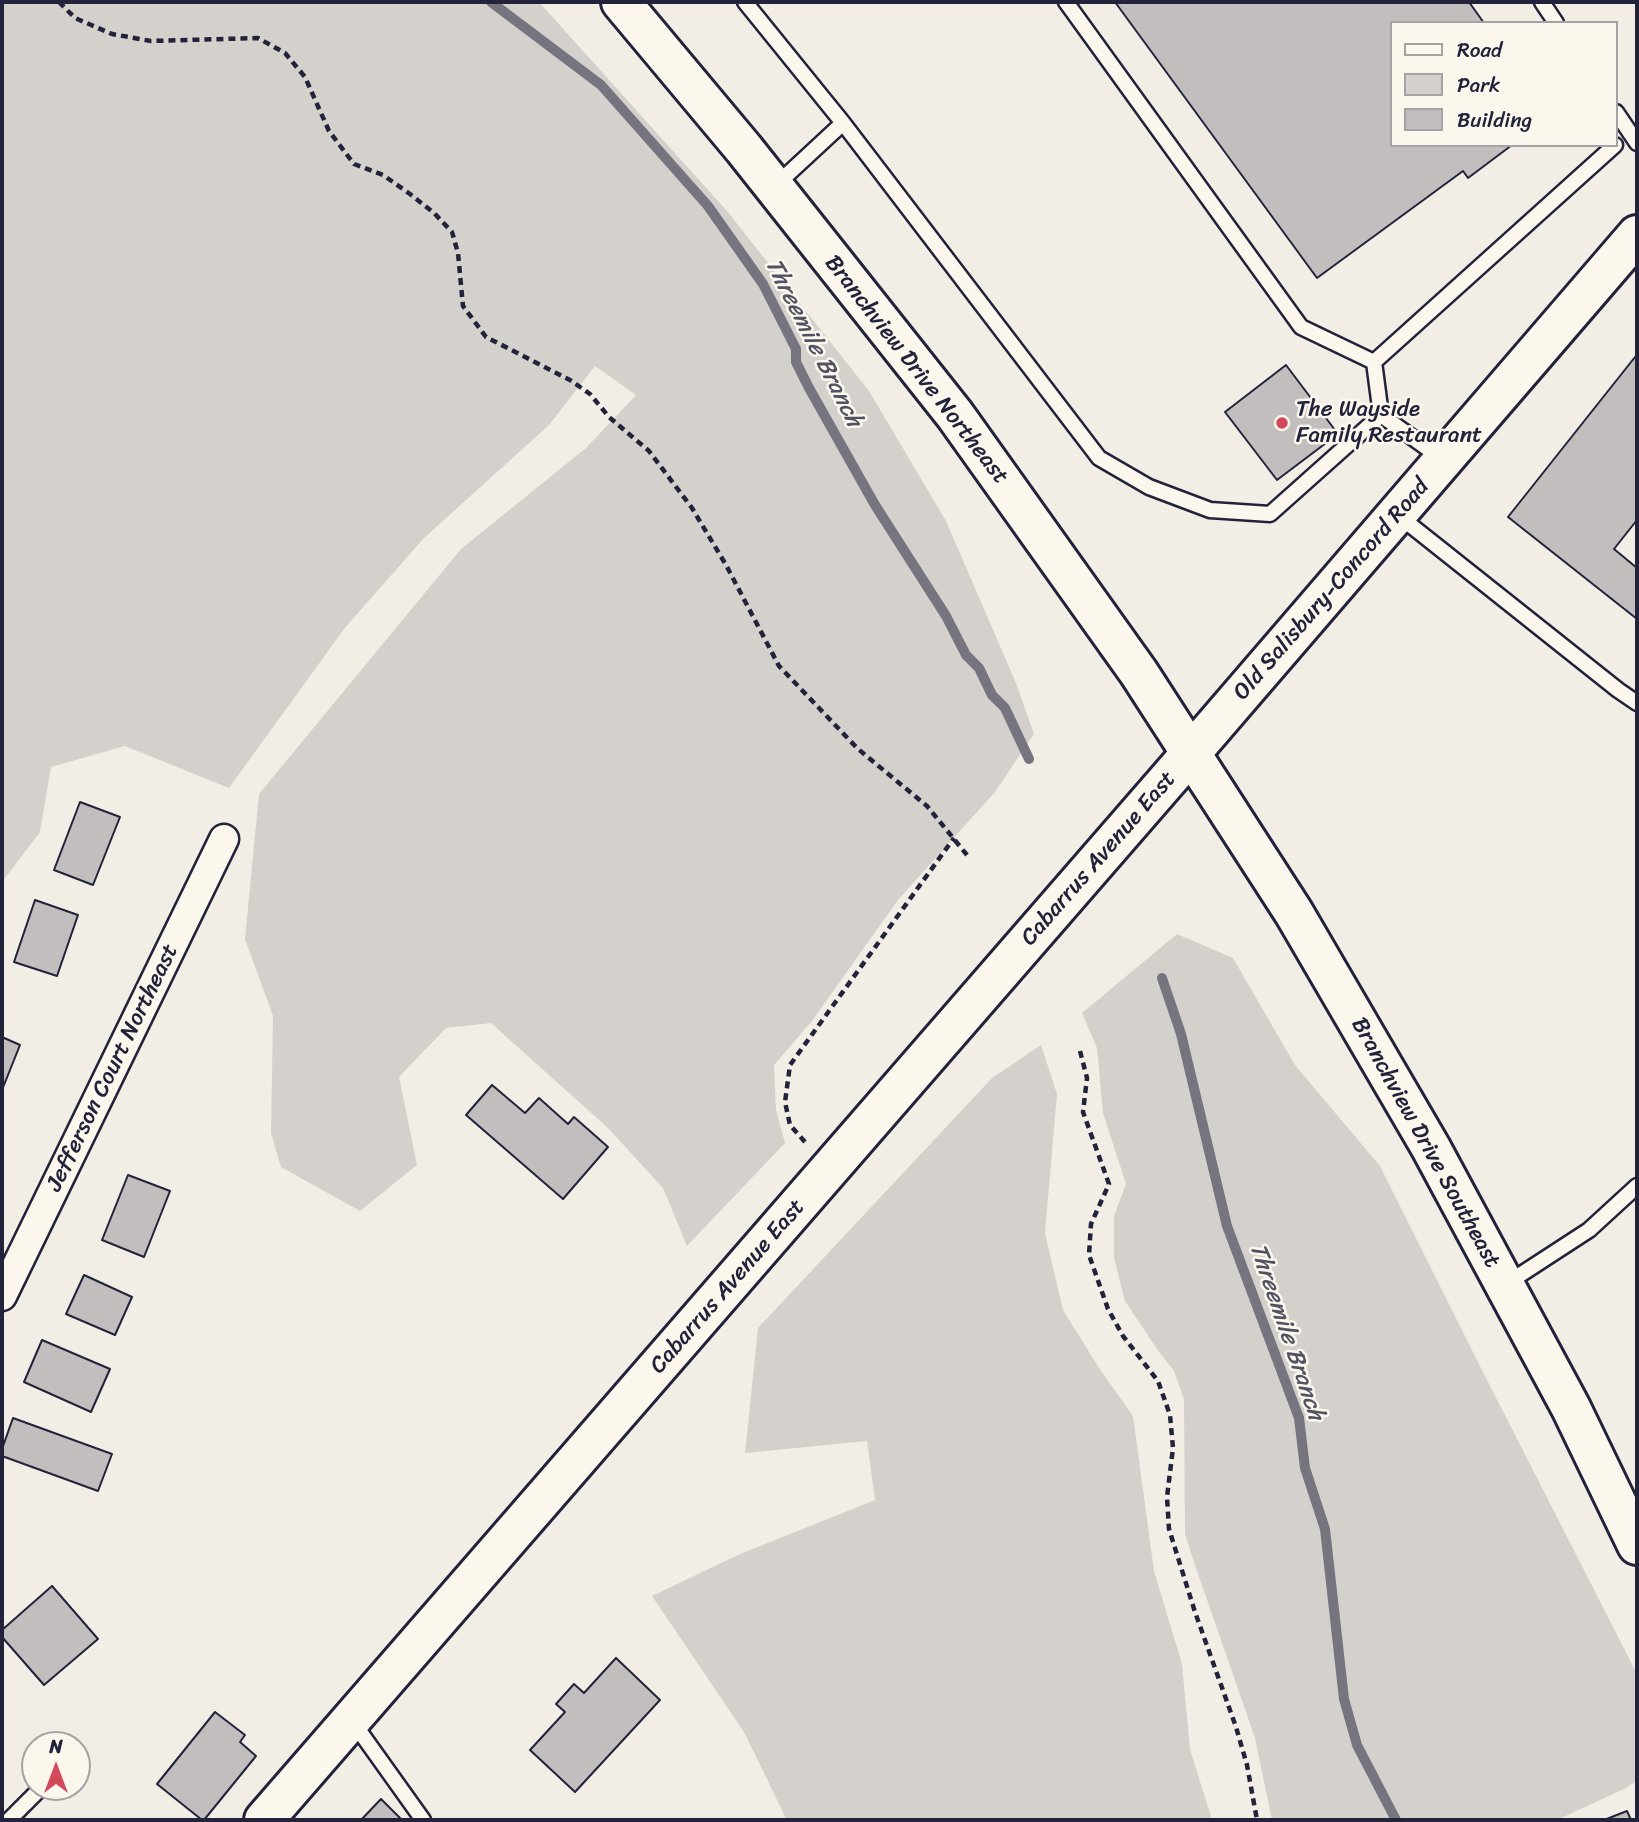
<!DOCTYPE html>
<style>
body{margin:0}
#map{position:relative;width:1639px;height:1822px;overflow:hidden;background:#f2eee5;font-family:Sriracha,sans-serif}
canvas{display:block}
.frame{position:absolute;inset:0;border:4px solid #22223b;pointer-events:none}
.legend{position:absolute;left:1390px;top:21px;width:228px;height:126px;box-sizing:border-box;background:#fbf7ec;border:2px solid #a4a2a5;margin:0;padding:9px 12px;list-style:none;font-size:21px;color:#22223b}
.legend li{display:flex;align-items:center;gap:14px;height:35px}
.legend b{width:35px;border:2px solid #a4a2a5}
.north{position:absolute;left:21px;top:1731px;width:70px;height:70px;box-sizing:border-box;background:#fbf7ec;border:2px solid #a4a2a5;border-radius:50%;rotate:0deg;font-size:19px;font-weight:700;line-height:28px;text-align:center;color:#22223b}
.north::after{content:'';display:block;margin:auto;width:24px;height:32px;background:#d1495b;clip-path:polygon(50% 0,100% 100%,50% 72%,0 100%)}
</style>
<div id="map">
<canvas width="1639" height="1822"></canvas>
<div class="frame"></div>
<ul class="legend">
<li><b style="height:9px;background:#fbf7ec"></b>Road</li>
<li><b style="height:19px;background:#d4d1cc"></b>Park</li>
<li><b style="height:19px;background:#c2bebe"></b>Building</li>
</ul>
<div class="north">N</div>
</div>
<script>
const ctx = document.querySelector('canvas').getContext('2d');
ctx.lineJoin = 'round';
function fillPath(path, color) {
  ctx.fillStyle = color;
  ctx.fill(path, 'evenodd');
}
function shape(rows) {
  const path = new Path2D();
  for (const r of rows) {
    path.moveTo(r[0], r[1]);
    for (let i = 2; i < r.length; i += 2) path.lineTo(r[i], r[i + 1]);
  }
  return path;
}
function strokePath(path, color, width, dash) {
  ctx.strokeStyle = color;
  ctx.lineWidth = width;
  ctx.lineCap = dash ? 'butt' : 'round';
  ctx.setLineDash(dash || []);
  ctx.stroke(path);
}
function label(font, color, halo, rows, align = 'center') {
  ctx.font = font + ' Sriracha,sans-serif';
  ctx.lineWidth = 5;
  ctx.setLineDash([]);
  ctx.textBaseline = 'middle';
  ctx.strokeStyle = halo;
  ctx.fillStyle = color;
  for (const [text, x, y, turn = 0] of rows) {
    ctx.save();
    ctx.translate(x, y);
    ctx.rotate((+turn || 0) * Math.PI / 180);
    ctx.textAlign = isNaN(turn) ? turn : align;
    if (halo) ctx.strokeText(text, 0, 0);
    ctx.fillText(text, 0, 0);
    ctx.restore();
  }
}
const green = shape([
 [2,2,539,2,727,211,869,391,946,521,1016,683,1034,734,995,792,898,900,812,1021,774,1065,776,1110,785,1143,687,1246,663,1188,608,1128,491,1023,446,1028,399,1077,417,1165,360,1211,281,1167,271,1133,273,1016,245,939,259,794,461,549,586,448,636,395,595,366,549,425,423,539,344,629,229,788,125,746,51,767,40,832,2,882],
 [1177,934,1233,958,1295,1065,1380,1166,1485,1376,1637,1674,1637,1781,1626,1788,1557,1820,1272,1820,1255,1738,1196,1568,1185,1534,1184,1399,1174,1371,1157,1349,1125,1301,1114,1258,1114,1216,1126,1184,1103,1113,1097,1048,1082,1013],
 [1041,1045,1057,1094,1045,1233,1063,1310,1099,1368,1133,1416,1154,1571,1182,1664,1190,1749,1212,1820,786,1820,783,1812,744,1732,652,1596,740,1554,875,1500,867,1441,745,1453,758,1328,992,1078]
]);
const stream = shape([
 [491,2,601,85,708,206,763,284,796,349,796,362,809,388,875,505,946,616,966,655,979,668,992,695,1005,708,1029,759],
 [1162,978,1181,1034,1227,1226,1299,1418,1305,1468,1325,1529,1344,1699,1357,1745,1396,1820]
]);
const building = shape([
 [1115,2,1469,2,1484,23,1392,23,1392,145,1512,145,1468,178,1463,171,1317,278,1115,2],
 [1635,357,1637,359,1637,520,1614,549,1637,568,1637,619,1508,517,1635,357],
 [1286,365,1338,434,1277,480,1225,412,1286,365],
 [80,802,120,817,93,885,54,870,80,802],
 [35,900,78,915,57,976,14,962,35,900],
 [2,1037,20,1045,2,1090,2,1037],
 [492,1085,525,1113,539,1098,568,1124,574,1117,608,1147,563,1199,466,1115,492,1085],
 [128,1175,170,1191,144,1257,102,1240,128,1175],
 [84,1275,132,1297,115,1335,66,1314,84,1275],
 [42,1340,110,1369,91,1412,24,1382,42,1340],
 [13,1418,112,1454,98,1491,2,1456,2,1449,13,1418],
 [52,1586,98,1639,44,1685,2,1637,2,1630,52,1586],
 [616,1658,660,1700,575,1792,530,1750,565,1712,556,1704,574,1684,584,1693,616,1658],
 [215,1712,245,1735,240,1742,256,1756,204,1820,202,1820,157,1784,215,1712],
 [381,1799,402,1820,361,1820,381,1799],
 [1627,1811,1631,1820,1604,1820,1627,1811]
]);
const path = shape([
 [59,2,75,18,112,34,151,41,258,38,285,53,305,77,329,131,354,164,383,175,410,194,434,213,452,232,458,253,463,306,486,337,570,380,590,394,609,417,649,451,692,508,726,565,779,666,858,749,927,806,967,855],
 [1080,1051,1087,1078,1083,1112,1109,1184,1091,1224,1089,1255,1108,1309,1123,1336,1158,1381,1170,1415,1173,1448,1167,1497,1169,1529,1195,1612,1236,1727,1247,1765,1257,1820],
 [805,1142,790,1125,785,1102,790,1065,954,838]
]);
const service = shape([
 [745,2,843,123,775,186],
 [1066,2,1301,327,1374,362],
 [1542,2,1556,23],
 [1616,112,1637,143],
 [843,123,1099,458,1149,487,1210,510,1270,514,1381,415,1441,458],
 [1381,415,1374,362,1615,145],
 [1399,516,1618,690,1637,703],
 [1506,1284,1589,1230,1637,1186],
 [353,1722,423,1820],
 [9,1820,42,1787]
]);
const minor = shape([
 [2,1296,224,839]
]);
const secondary = shape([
 [264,1820,1191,753,1637,235]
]);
const primary = shape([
 [621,2,744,149,955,415,1139,673,1294,913,1431,1148,1571,1408,1637,1545]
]);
const markers = [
 [1282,423,7,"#d1495b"]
];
const streetNames = [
 ["Branchview Drive Northeast",916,370,52],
 ["Old Salisbury-Concord Road",1332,590,-49],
 ["Cabarrus Avenue East",1099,859,-49],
 ["Jefferson Court Northeast",113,1068,-64],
 ["Branchview Drive Southeast",1425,1143,61],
 ["Cabarrus Avenue East",728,1287,-49]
];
const poiNames = [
 ["The Wayside",1296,410],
 ["Family Restaurant",1296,436]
];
const waterNames = [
 ["Threemile Branch",813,343,63],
 ["Threemile Branch",1286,1332,71]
];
fillPath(green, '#d4d1cc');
strokePath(stream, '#76747f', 10);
fillPath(building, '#c2bebe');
strokePath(building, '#22223b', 2);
strokePath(service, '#22223b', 19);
strokePath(minor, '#22223b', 33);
strokePath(secondary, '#22223b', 44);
strokePath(primary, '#22223b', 44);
strokePath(path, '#22223b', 4.5, [7, 5]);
strokePath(service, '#fbf7ec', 14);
strokePath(minor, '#fbf7ec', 28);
strokePath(secondary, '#fbf7ec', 38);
strokePath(primary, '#fbf7ec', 38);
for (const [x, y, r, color] of markers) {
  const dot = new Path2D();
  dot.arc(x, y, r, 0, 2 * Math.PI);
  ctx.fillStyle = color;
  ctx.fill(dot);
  strokePath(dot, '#fbf7ec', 2.5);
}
label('23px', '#22223b', '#fbf7ec', streetNames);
label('23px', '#22223b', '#fbf7ec', poiNames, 'left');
label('italic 24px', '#535263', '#fbf7ec', waterNames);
</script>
